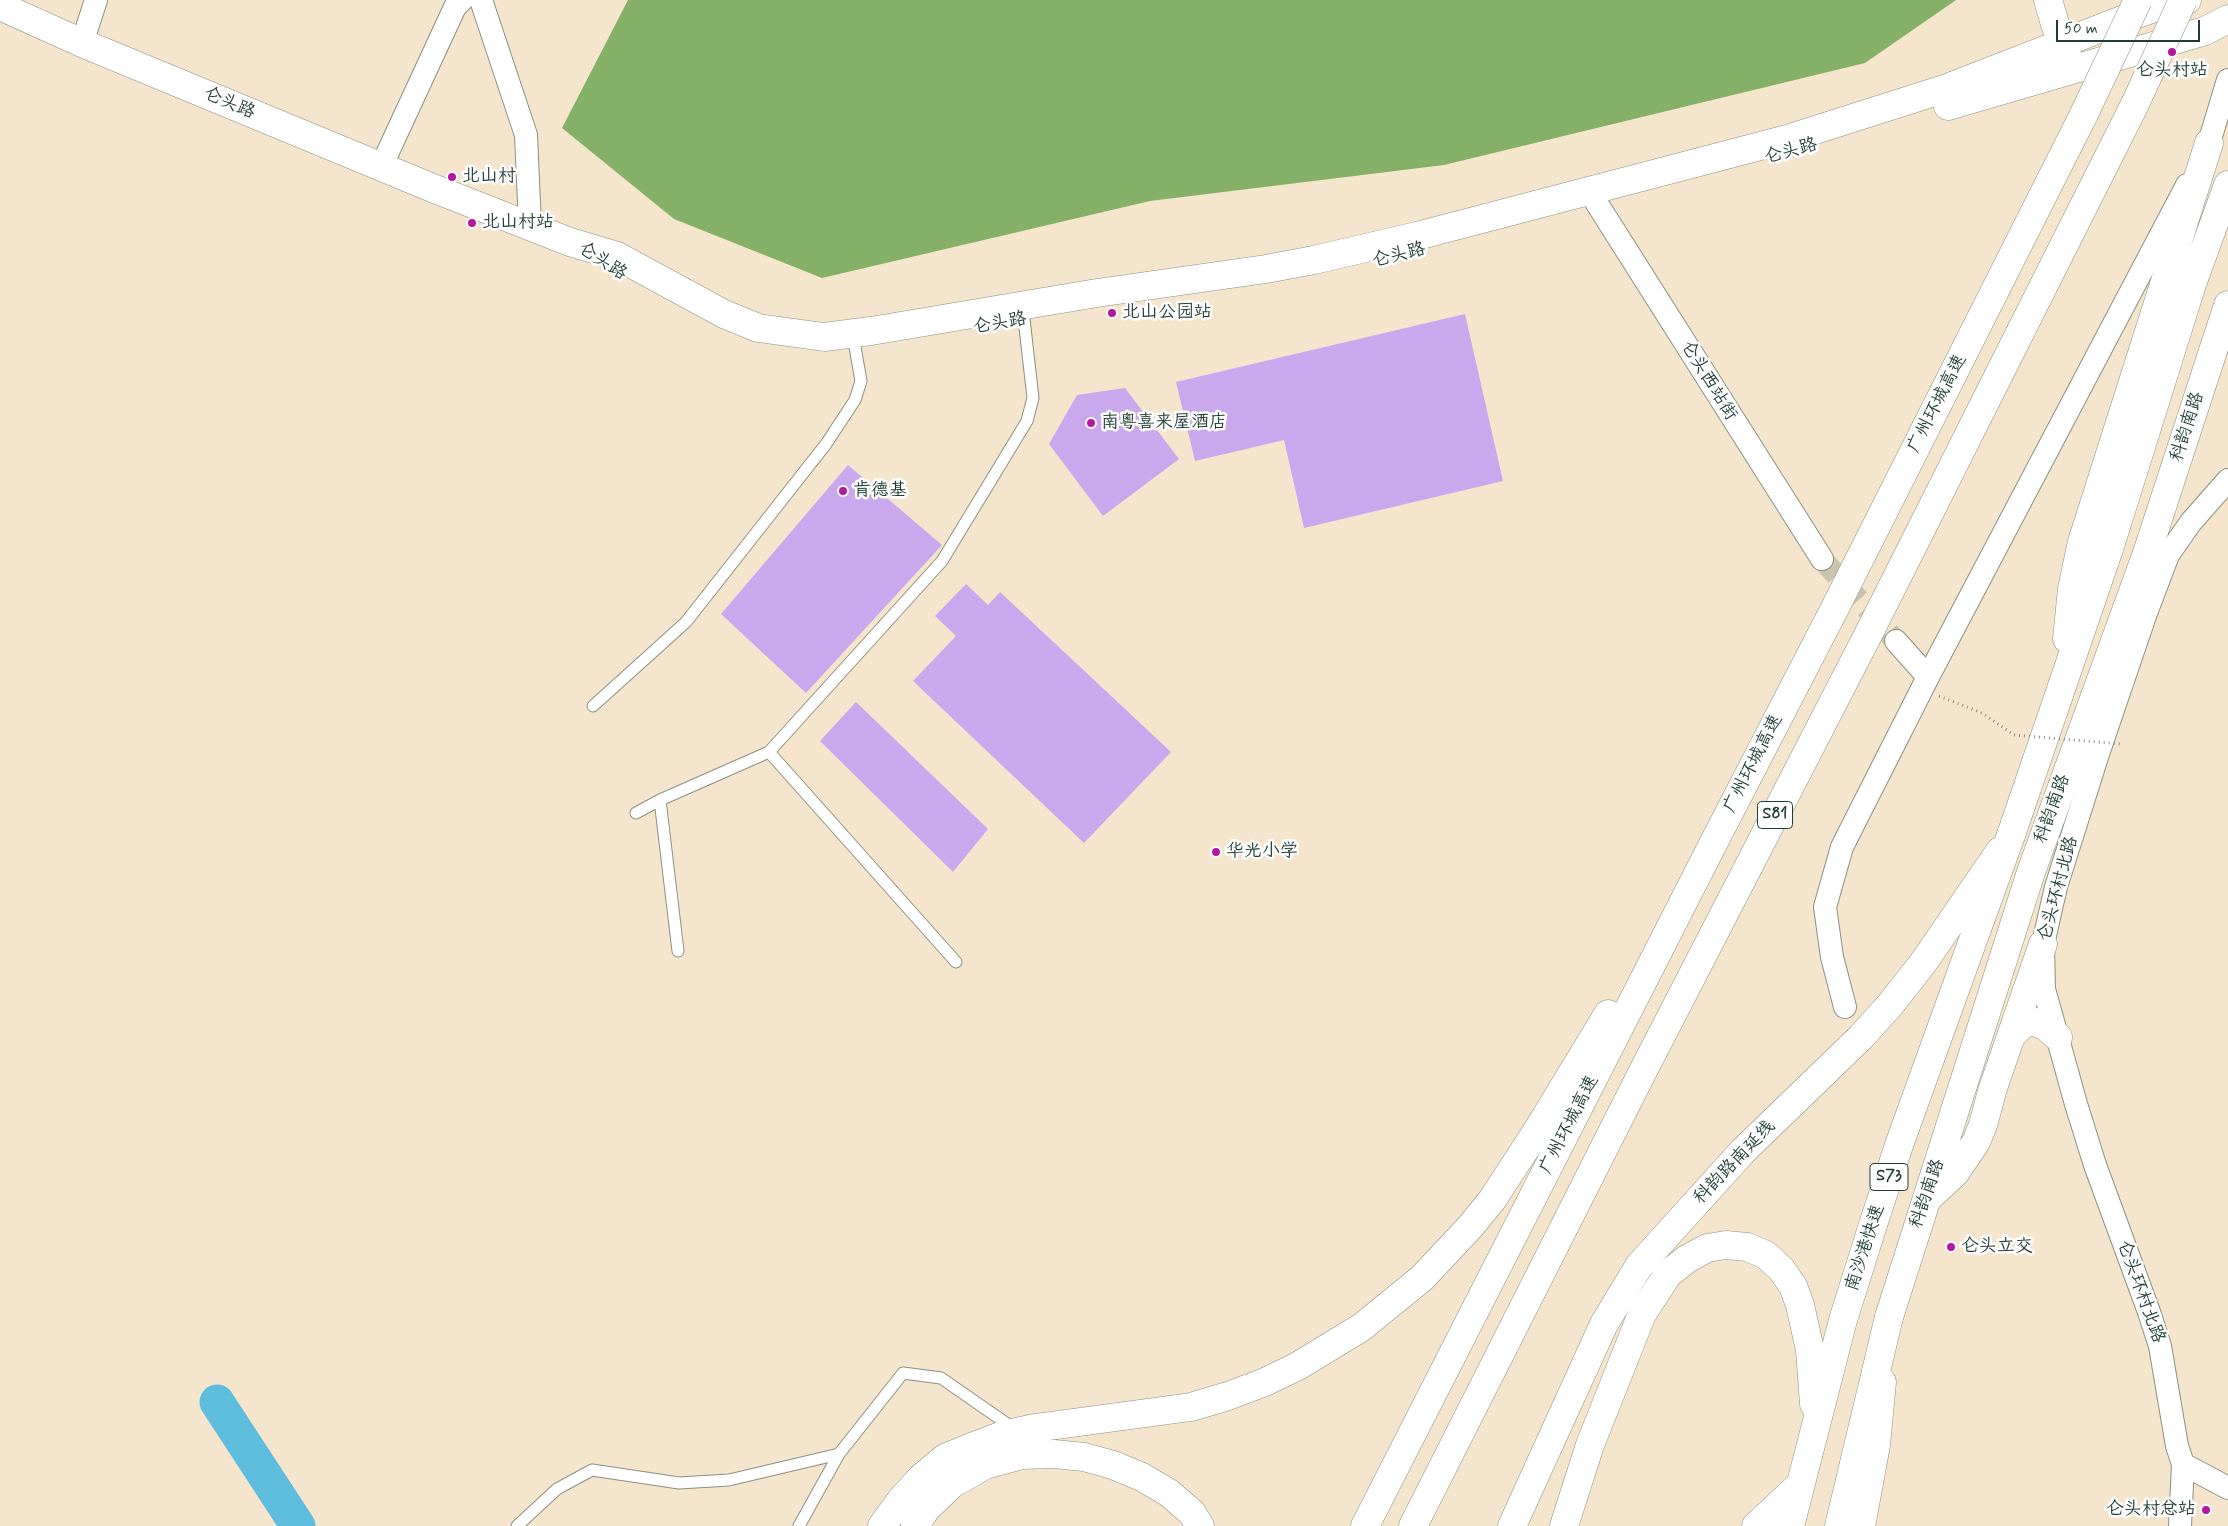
<!DOCTYPE html>
<meta charset="utf-8">
<style>
body{margin:0}
#map{position:relative;width:2228px;height:1526px;overflow:hidden;background:#f5e5cd;font-family:Mynerve,sans-serif}
canvas{display:block}
.scale{position:absolute;left:2056px;top:20px;width:144px;height:22px;box-sizing:border-box;border:2px solid #1f3d34;border-top:0;padding-left:6px;font-size:15px;line-height:18px;white-space:nowrap;color:#1f3d34;-webkit-text-stroke:4px #fff;paint-order:stroke}
</style>
<div id="map">
<canvas width="2228" height="1526"></canvas>
<div class="scale">50 m</div>
</div>
<script>
const ctx = document.querySelector('canvas').getContext('2d');
ctx.lineJoin = 'round';
function fillPath(path, color) {
  ctx.fillStyle = color;
  ctx.fill(path, 'evenodd');
}
function shape(rows) {
  const path = new Path2D();
  for (const r of rows) {
    path.moveTo(r[0], r[1]);
    for (let i = 2; i < r.length; i += 2) path.lineTo(r[i], r[i + 1]);
  }
  return path;
}
function strokePath(path, color, width, dash) {
  ctx.strokeStyle = color;
  ctx.lineWidth = width;
  ctx.lineCap = dash ? 'butt' : 'round';
  ctx.setLineDash(dash || []);
  ctx.stroke(path);
}
function label(font, color, halo, rows, align = 'center') {
  ctx.font = font + ' Mynerve,"LXGW WenKai TC",sans-serif';
  ctx.lineWidth = 5;
  ctx.setLineDash([]);
  ctx.textBaseline = 'middle';
  ctx.strokeStyle = halo;
  ctx.fillStyle = color;
  for (const [text, x, y, turn = 0] of rows) {
    ctx.save();
    ctx.translate(x, y);
    ctx.rotate((+turn || 0) * Math.PI / 180);
    ctx.textAlign = isNaN(turn) ? turn : align;
    if (halo) ctx.strokeText(text, 0, 0);
    ctx.fillText(text, 0, 0);
    ctx.restore();
  }
}
const forest = shape([
 [628,0,1956,0,1865,63,1444,165,1150,201,822,278,674,219,562,128]
]);
const river = shape([
 [217,1402,298,1526]
]);
const building = shape([
 [1465,314,1503,481,1304,528,1284,440,1195,461,1176,382],
 [1125,388,1179,459,1103,516,1049,444,1077,395],
 [848,465,942,545,806,693,721,614],
 [966,584,988,605,1000,592,1171,752,1084,843,913,681,956,636,935,616],
 [856,702,988,829,953,872,820,741]
]);
const minorTunnel = shape([
 [1822,559,1896,641]
]);
const path = shape([
 [1939,696,1982,713,2014,735]
]);
const service = shape([
 [593,706,686,622,826,444,855,400,861,381,855,347],
 [769,752,956,962],
 [660,800,678,951],
 [636,813,660,800,769,752,942,561,1027,421,1033,398,1024,319],
 [517,1526,557,1489,592,1470,679,1483,729,1480,839,1454],
 [799,1526,839,1454,903,1373,941,1378,1016,1430]
]);
const minor = shape([
 [481,0,526,135,530,226],
 [82,43,96,0],
 [2202,157,2209,143,2228,80],
 [381,167,455,7,462,0],
 [1596,202,1822,559],
 [1896,641,1928,677],
 [1845,1007,1832,957,1825,907,1842,847,1928,677,2187,185],
 [2183,1464,2228,1488],
 [2180,1526,2183,1464,2177,1446,2160,1346,2149,1312,2095,1165,2076,1104,2044,989,2043,944,2056,887,2097,757,2146,613,2168,555,2191,522,2228,480]
]);
const tertiary = shape([
 [2048,0,2055,24,2069,60],
 [0,6,82,43,435,189,570,242,617,256,724,314,758,328,824,337,871,331,1097,293,1266,269,1314,260,1417,236,1787,139,1947,88,2140,13,2160,6,2187,0],
 [1948,106,2205,31,2228,19]
]);
const primary = shape([
 [1512,1526,1604,1324,1639,1266,1743,1151,1861,1037,1890,1005,1923,963,2000,851],
 [1861,1526,1876,1445,1882,1382]
]);
const trunk = shape([
 [2067,639,2072,589,2082,542,2209,143],
 [2011,835,2109,549,2192,284,2228,185],
 [2013,1034,2022,1025,2032,1021,2045,1026,2058,1037],
 [1928,1198,1955,1173,1976,1142,1983,1125,1993,1088,2043,944],
 [1889,1317,2031,872,2147,553,2228,305]
]);
const motorway = shape([
 [882,1526,901,1500,921,1478,945,1458,974,1446,1003,1435,1035,1428,1191,1407,1228,1396,1265,1382,1298,1366,1362,1327,1422,1278,1470,1227,1492,1200,1537,1131,1608,1014],
 [915,1526,926,1509,952,1484,985,1465,1022,1455,1054,1454,1084,1457,1113,1465,1142,1477,1169,1493,1192,1513,1200,1526],
 [1365,1526,1714,842,1836,606,2084,114],
 [1413,1526,1642,1073,1869,633,2135,104],
 [1564,1526,1590,1445,1642,1314,1668,1274,1687,1259,1707,1248,1726,1245,1747,1247,1766,1255,1781,1269,1793,1286,1800,1305,1810,1350,1814,1404],
 [1756,1526,1801,1484],
 [1790,1526,1843,1320,1871,1231,1899,1145,2011,835],
 [1839,1526,1889,1317]
]);
const pathBridge = shape([
 [2014,735,2122,744]
]);
const motorwayBridge = shape([
 [2135,104,2183,0],
 [2084,114,2138,0]
]);
const markers = [
 [2172,52,5,"#b5179e"],
 [452,177,5,"#b5179e"],
 [472,223,5,"#b5179e"],
 [1112,313,5,"#b5179e"],
 [1091,423,5,"#b5179e"],
 [843,491,5,"#b5179e"],
 [1216,852,5,"#b5179e"],
 [1951,1247,5,"#b5179e"],
 [2206,1510,5,"#b5179e"]
];
const shields = [
 [1775,815,35],
 [1889,1177,38]
];
const shieldNames = [
 ["S81",1775,815],
 ["S73",1889,1177]
];
const poiNames = [
 ["仑头村站",2172,71,"center"],
 ["北山村",462,177],
 ["北山村站",482,223],
 ["北山公园站",1122,313],
 ["南粤喜来屋酒店",1101,423],
 ["肯德基",853,491],
 ["华光小学",1226,852],
 ["仑头立交",1961,1247],
 ["仑头村总站",2196,1510,"right"]
];
const streetNames = [
 ["仑头路",229,104,23],
 ["仑头路",1791,152,-15],
 ["仑头路",1399,256,-14],
 ["仑头路",602,262,33],
 ["仑头路",1000,324,-10],
 ["仑头西站街",1708,381,58],
 ["广州环城高速",1938,404,-63],
 ["科韵南路",2188,427,-72],
 ["广州环城高速",1754,764,-63],
 ["科韵南路",2053,809,-70],
 ["仑头环村北路",2059,889,-75],
 ["广州环城高速",1570,1125,-63],
 ["科韵路南延线",1735,1163,-46],
 ["科韵南路",1928,1194,-71],
 ["南沙港快速",1866,1248,-72],
 ["仑头环村北路",2140,1292,70]
];
fillPath(forest, '#85b067');
strokePath(river, '#5ebddc', 35);
fillPath(building, '#c9a8ed');
strokePath(minorTunnel, '#cac3ae', 22, [22, 11]);
strokePath(service, '#8a9180', 13);
strokePath(minor, '#8a9180', 24);
strokePath(tertiary, '#8a9180', 29);
strokePath(primary, '#8a9180', 29);
strokePath(trunk, '#8a9180', 29);
strokePath(motorway, '#8a9180', 29);
strokePath(path, '#8a9180', 3, [1, 4]);
strokePath(service, '#fff', 11);
strokePath(minor, '#fff', 22);
strokePath(tertiary, '#fff', 28);
strokePath(primary, '#fff', 28);
strokePath(trunk, '#fff', 28);
strokePath(motorway, '#fff', 28);
strokePath(motorwayBridge, '#8a9180', 29, []);
strokePath(pathBridge, '#8a9180', 3, [1, 4]);
strokePath(motorwayBridge, '#fff', 28);
for (const [x, y, r, color] of markers) {
  const dot = new Path2D();
  dot.arc(x, y, r, 0, 2 * Math.PI);
  ctx.fillStyle = color;
  ctx.fill(dot);
  strokePath(dot, '#fff', 2);
}
for (const [x, y, w] of shields) {
  const box = new Path2D();
  box.roundRect(x - w / 2, y - 13.5, w, 27, 4);
  ctx.fillStyle = '#fff';
  ctx.fill(box);
  strokePath(box, '#1f3d34', 1);
}
label('bold 16px', '#1f3d34', null, shieldNames);
label('18px', '#1f3d34', '#fff', poiNames, 'left');
label('18px', '#1f3d34', '#fff', streetNames);
</script>
